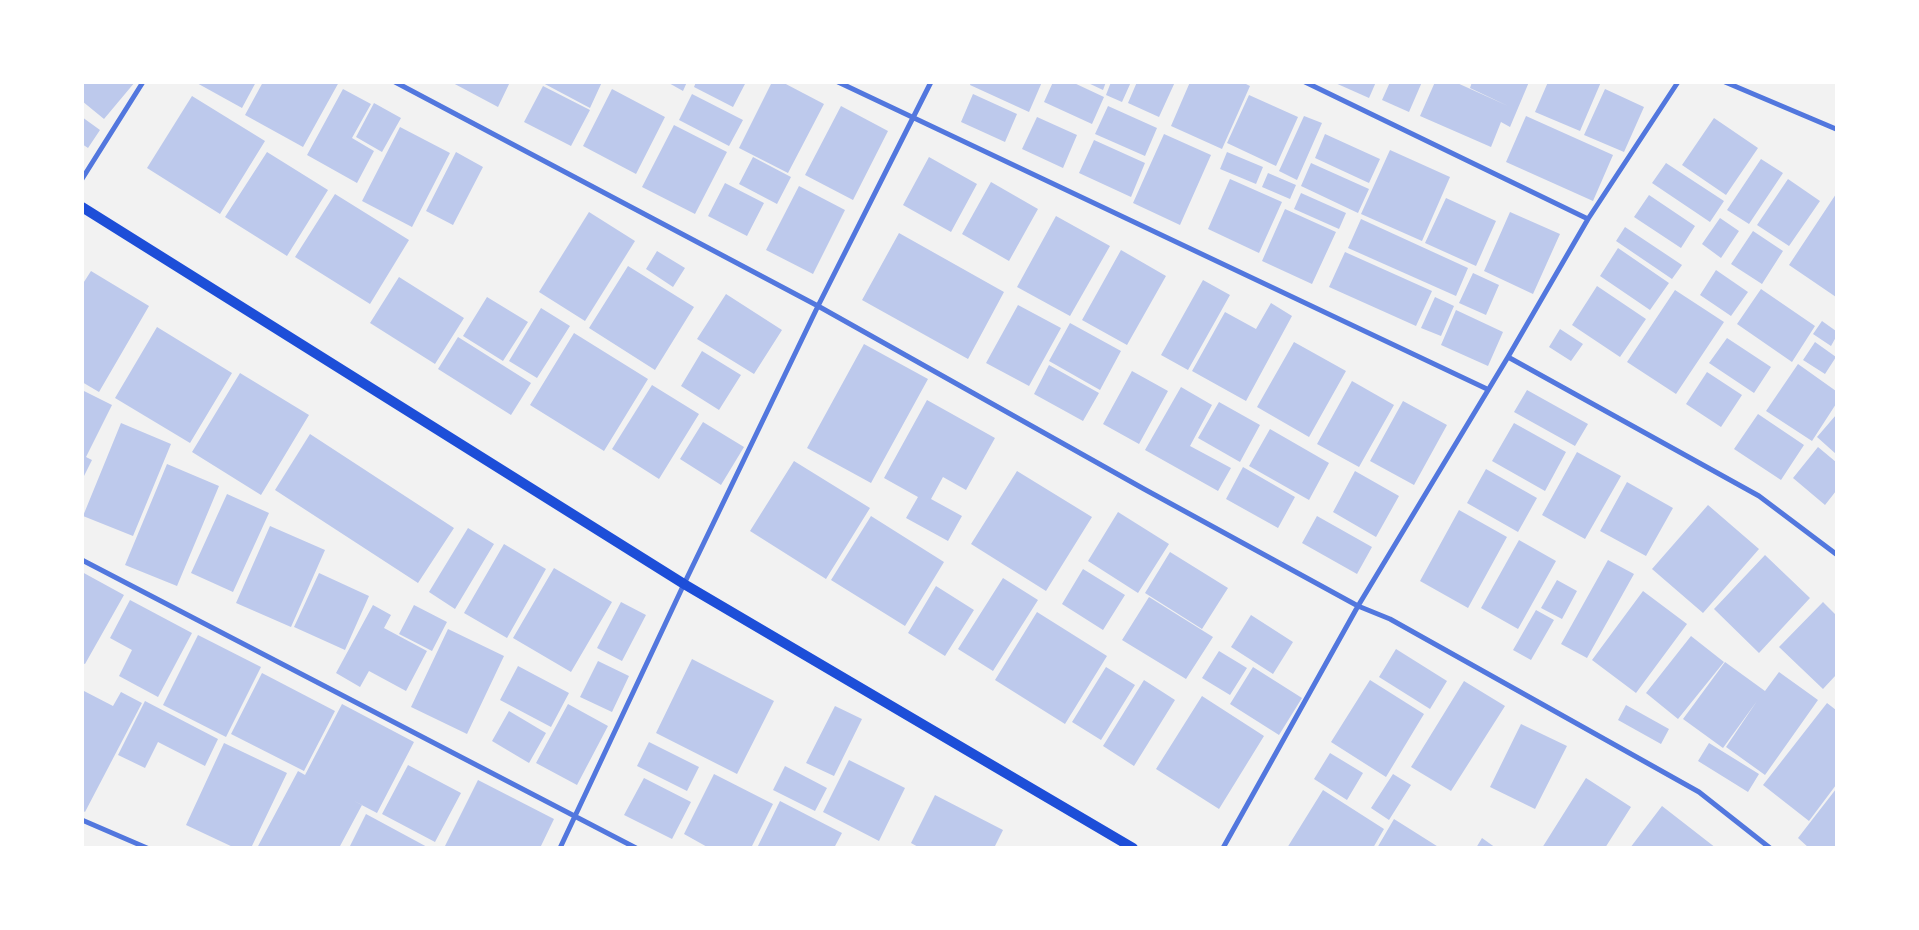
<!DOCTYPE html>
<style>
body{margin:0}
#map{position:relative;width:1919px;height:930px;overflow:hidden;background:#f2f2f2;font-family:Quicksand,sans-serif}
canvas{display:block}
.frame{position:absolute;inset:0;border:84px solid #fff;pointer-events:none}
</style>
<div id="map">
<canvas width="1919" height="930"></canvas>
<div class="frame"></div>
</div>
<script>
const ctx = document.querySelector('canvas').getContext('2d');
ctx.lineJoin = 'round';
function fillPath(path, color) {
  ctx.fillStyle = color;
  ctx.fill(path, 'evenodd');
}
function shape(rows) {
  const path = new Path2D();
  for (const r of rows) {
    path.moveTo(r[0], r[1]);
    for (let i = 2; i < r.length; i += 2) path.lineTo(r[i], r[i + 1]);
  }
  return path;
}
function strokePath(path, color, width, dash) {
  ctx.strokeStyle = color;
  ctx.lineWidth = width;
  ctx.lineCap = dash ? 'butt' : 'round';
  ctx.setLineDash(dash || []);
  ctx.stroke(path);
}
const building = shape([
 [82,82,135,82,104,119,82,101],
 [195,82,256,82,242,108],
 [263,82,339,82,303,147,245,115],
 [451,82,510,82,498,107],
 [541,82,602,82,590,108],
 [667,82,687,82,683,91],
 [696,82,746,82,733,107,694,87],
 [772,82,782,82,824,104,788,173,739,148],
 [971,82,1042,82,1029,112,970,85],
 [1053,82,1072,82,1104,97,1092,124,1044,102],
 [1086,82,1106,82,1103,90],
 [1111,82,1131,82,1122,102,1106,95],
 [1137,82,1175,82,1159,117,1128,103],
 [1190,82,1242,82,1250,86,1222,149,1171,126],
 [1333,82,1376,82,1369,98],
 [1390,82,1422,82,1409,112,1382,100],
 [1435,82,1455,82,1508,106,1470,88,1472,82,1529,82,1510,127,1501,122,1491,147,1420,116],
 [1548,82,1601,82,1580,131,1535,112],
 [543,86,590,110,571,146,524,122],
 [343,89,371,104,352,138,374,151,357,183,307,155],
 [612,89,665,117,636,174,583,146],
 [1605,89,1644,107,1624,152,1584,135],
 [692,94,743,120,729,146,679,120],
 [973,94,1017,114,1005,142,961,122],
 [1249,95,1298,117,1276,166,1227,143],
 [192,96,265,141,220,214,147,168],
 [374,103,401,118,382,152,356,137],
 [841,106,888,131,853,200,805,175],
 [1108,106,1157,128,1145,156,1095,134],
 [1304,116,1322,123,1297,180,1279,171],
 [1526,116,1613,155,1593,201,1506,162],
 [82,117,100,130,88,148,82,144],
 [1037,117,1077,135,1063,168,1022,149],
 [1714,118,1758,148,1726,195,1682,165],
 [674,125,727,152,695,214,642,187],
 [400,127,450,153,412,227,362,201],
 [1164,134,1211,155,1180,225,1133,203],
 [1325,134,1380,159,1369,183,1315,158],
 [1094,140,1145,163,1131,197,1079,173],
 [1390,150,1450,177,1422,241,1361,214],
 [267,152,328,190,287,256,225,217],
 [456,152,483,167,453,225,426,211],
 [1227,152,1263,167,1256,184,1220,169],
 [753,157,791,177,777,204,739,184],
 [929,157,977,184,951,232,903,205],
 [1761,159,1783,173,1749,224,1727,210],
 [1311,163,1369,189,1358,213,1301,186],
 [1666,163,1724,201,1710,222,1652,183],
 [1268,173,1296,185,1290,199,1262,187],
 [1230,179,1282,202,1259,253,1208,229],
 [1788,179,1820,201,1789,246,1757,225],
 [991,182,1038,209,1009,261,962,234],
 [725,183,764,203,747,236,708,216],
 [799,186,845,210,813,274,766,250],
 [1301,193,1346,213,1339,229,1294,209],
 [335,194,409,240,370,304,295,257],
 [1836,194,1836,297,1789,265],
 [1649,195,1695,226,1681,248,1634,217],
 [1446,198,1496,221,1476,266,1425,243],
 [1285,209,1336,232,1312,284,1262,261],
 [589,212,635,241,585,321,539,292],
 [1510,212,1560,234,1533,294,1484,271],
 [1056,216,1110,246,1070,316,1017,287],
 [1720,218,1739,231,1721,258,1702,244],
 [1361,219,1468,268,1456,296,1348,248],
 [1625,227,1682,265,1672,279,1616,241],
 [1753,231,1783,251,1762,284,1731,264],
 [899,233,1004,292,968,359,862,300],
 [1618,248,1669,283,1650,310,1600,276],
 [1121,250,1166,276,1127,345,1082,320],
 [657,251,685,268,673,287,646,269],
 [1345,252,1432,291,1416,326,1329,287],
 [628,266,694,307,655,370,589,328],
 [1716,270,1748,292,1731,316,1700,295],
 [91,271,149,306,99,392,82,382,82,285],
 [1473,273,1499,285,1486,315,1459,303],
 [399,277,464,318,435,364,370,323],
 [1203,280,1230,295,1188,370,1161,355],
 [1597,286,1646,319,1620,357,1572,325],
 [1761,289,1815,326,1792,362,1737,324],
 [1675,290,1724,322,1676,394,1627,362],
 [726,294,782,330,754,374,697,339],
 [487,297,528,322,503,361,463,336],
 [1435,297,1454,306,1441,336,1421,328],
 [1271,303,1292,316,1246,401,1192,371,1225,312,1256,329],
 [1018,305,1061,328,1029,386,986,363],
 [541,308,570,326,537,378,509,361],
 [1456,310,1503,332,1488,366,1441,345],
 [1822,321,1836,331,1836,337,1831,346,1813,334],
 [1070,323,1121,351,1100,390,1049,361],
 [157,327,232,373,190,443,115,398],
 [1560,329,1583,344,1571,361,1549,347],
 [574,333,648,379,604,451,530,405],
 [458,337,531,383,511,415,438,369],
 [1727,338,1771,367,1754,393,1709,363],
 [1294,342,1346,371,1309,437,1257,407],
 [1815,342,1836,357,1825,374,1803,360],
 [864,344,928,379,871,483,807,448],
 [702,351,741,375,719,410,681,386],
 [1798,364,1836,391,1836,404,1812,441,1766,411],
 [1049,365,1099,393,1083,421,1034,394],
 [1132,371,1168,391,1139,444,1103,424],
 [1707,372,1742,395,1721,427,1686,404],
 [240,373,309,415,261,495,192,452],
 [1352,381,1394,405,1359,467,1317,444],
 [652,385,699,414,659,479,612,449],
 [1181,387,1212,405,1190,446,1231,468,1218,491,1145,450],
 [82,390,112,405,86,457,92,460,82,480],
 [1527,390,1588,424,1575,446,1514,412],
 [927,400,995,438,966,490,943,477,931,499,962,516,948,541,906,518,918,497,884,478],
 [1403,401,1447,425,1414,485,1370,461],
 [1219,402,1260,425,1240,462,1198,438],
 [1758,414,1804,445,1781,480,1734,449],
 [1836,415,1836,454,1817,437],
 [703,422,744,447,721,485,680,459],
 [121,423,171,444,133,536,83,516],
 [1514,423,1566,452,1545,491,1492,461],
 [1270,429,1329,463,1309,500,1249,466],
 [310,434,454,528,418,583,275,490],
 [1818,447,1836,462,1836,491,1825,505,1793,478],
 [1577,452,1621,476,1585,539,1542,515],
 [794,461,870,508,826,579,750,531],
 [167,464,219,486,177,586,125,565],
 [1243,467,1295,497,1278,528,1226,499],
 [1486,469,1537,498,1518,532,1467,503],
 [1017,471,1092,517,1046,591,971,544],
 [1355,471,1399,496,1376,537,1333,512],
 [1627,482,1673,508,1646,556,1600,531],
 [227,494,269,513,233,592,191,573],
 [1708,505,1759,549,1703,613,1652,569],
 [1459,510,1507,537,1468,608,1420,581],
 [1118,512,1169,544,1138,593,1088,561],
 [871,516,944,562,905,626,831,580],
 [1317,516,1372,547,1357,574,1302,543],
 [270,526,325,550,291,627,236,603],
 [468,528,494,544,455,609,429,592],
 [1519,540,1556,561,1518,629,1481,608],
 [504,544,546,569,507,638,464,613],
 [1170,552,1228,588,1202,629,1145,593],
 [1765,555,1810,598,1759,653,1714,609],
 [1608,560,1634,574,1587,658,1561,644],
 [554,568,612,602,571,672,513,638],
 [1083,569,1125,595,1103,630,1062,604],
 [82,572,124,595,85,664,82,663],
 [319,573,369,596,345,650,294,627],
 [1003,578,1038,600,993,671,958,649],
 [1557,580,1577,591,1562,619,1541,608],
 [936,586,974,610,945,656,908,633],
 [1643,591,1687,624,1636,693,1592,660],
 [1149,597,1213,637,1186,679,1122,640],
 [130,600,192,633,158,697,119,676,132,650,110,638],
 [621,602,646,615,622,661,597,648],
 [1823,602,1836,615,1836,675,1823,689,1779,647],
 [373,605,391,615,384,628,427,651,406,691,369,671,360,687,336,673],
 [414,605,447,622,432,651,399,634],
 [1536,610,1554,620,1531,660,1513,650],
 [1037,612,1107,656,1065,724,995,680],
 [1251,615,1293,642,1273,674,1231,647],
 [448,629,504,656,467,734,411,707],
 [198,635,261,667,226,737,163,705],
 [1691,636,1724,662,1678,719,1646,693],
 [1396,649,1447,681,1430,709,1379,677],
 [1219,651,1247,668,1230,695,1202,678],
 [692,659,774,701,737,774,656,733],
 [598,661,629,676,612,712,580,697],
 [1725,662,1765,691,1779,672,1818,700,1765,775,1726,747,1757,701,1723,748,1683,719],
 [518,666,569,693,551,727,500,700],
 [1106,667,1135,685,1101,740,1072,722],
 [1253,667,1302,698,1279,735,1230,704],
 [262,673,335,711,304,771,231,734],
 [1144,680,1175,700,1134,766,1103,746],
 [1370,680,1424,714,1386,777,1331,742],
 [1464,681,1505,706,1451,791,1411,767],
 [84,691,113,706,121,692,142,703,85,812,82,810,82,695],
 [1202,696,1264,736,1219,809,1156,769],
 [145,701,218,739,205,766,158,742,145,768,118,755],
 [1827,703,1836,710,1836,785,1809,821,1763,785],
 [342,704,414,742,377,813,354,801,362,805,339,848,257,848,298,771,305,775],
 [568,704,608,726,577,785,536,763],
 [1626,705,1669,729,1661,744,1618,720],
 [835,706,862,719,834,776,806,763],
 [509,711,546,733,529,763,492,741],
 [1521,724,1567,746,1535,809,1490,787],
 [649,742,699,767,687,791,637,766],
 [224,743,287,773,251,848,235,848,186,825],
 [1709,743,1759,774,1748,792,1698,761],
 [1330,753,1363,773,1347,800,1314,779],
 [849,760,905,788,879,841,823,812],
 [408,765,461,793,435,842,382,814],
 [785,766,827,788,815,811,773,790],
 [714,774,773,804,751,848,709,848,684,834],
 [1393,774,1411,785,1389,820,1371,808],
 [644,778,691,802,672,839,624,815],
 [1586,778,1631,807,1605,848,1542,848],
 [478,780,554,819,540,848,444,848],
 [1836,789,1836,848,1809,848,1798,838],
 [1323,790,1384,829,1373,848,1287,848],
 [935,795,1003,830,994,848,920,848,911,843],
 [780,801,842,833,834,848,757,848],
 [1662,806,1716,848,1630,848],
 [366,814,429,848,349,848],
 [1394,819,1440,848,1377,848],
 [1482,838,1496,848,1476,848]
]);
const minor = shape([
 [395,82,818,306,1144,489,1358,606,1390,619,1699,792,1770,848],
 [838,82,1487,389],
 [1305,82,1588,219],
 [1725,82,1836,129],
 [82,179,143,82],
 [1508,357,1759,496,1836,554],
 [82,560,636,848],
 [82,820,147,848],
 [560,848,684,584,818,306,931,82],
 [1223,848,1358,606,1508,357,1588,219,1678,82]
]);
const secondary = shape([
 [82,207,684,584,1133,848]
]);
fillPath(building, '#bdc9ec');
strokePath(minor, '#5277de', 5);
strokePath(secondary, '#1d4ed8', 10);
</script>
